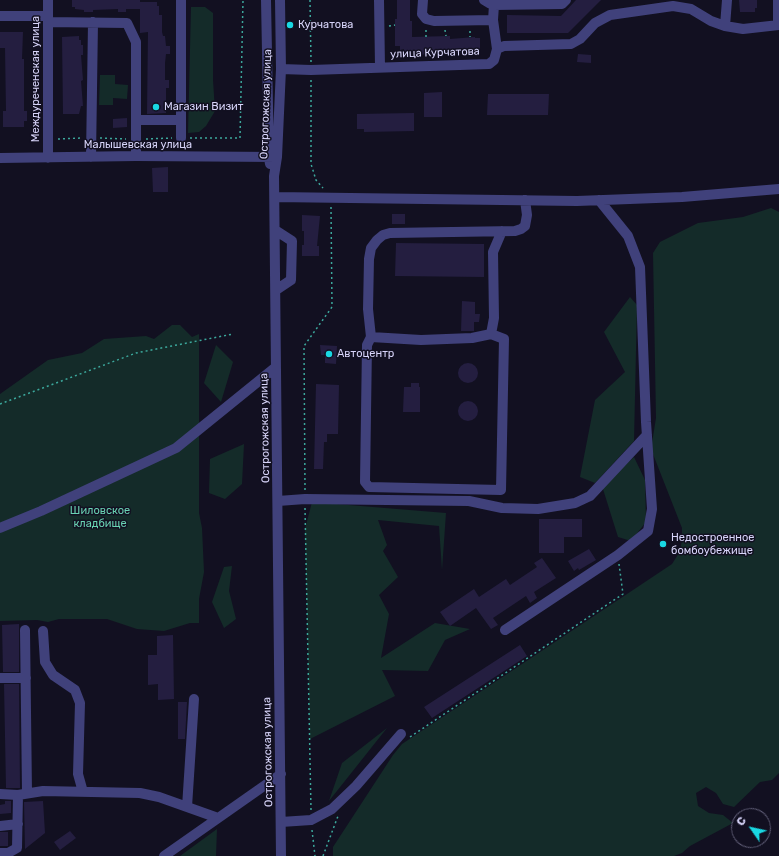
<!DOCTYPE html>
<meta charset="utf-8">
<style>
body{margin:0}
#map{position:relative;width:779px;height:856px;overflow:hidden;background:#121021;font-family:Rubik,sans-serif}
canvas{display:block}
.north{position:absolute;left:731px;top:808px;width:40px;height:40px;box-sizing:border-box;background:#121021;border:1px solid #615f78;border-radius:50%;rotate:304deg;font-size:11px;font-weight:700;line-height:16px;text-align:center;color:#d8d5fa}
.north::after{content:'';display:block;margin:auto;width:14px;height:18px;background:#19d8e3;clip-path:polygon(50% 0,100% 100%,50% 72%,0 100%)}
</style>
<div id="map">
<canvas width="779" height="856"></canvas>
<div class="north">С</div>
</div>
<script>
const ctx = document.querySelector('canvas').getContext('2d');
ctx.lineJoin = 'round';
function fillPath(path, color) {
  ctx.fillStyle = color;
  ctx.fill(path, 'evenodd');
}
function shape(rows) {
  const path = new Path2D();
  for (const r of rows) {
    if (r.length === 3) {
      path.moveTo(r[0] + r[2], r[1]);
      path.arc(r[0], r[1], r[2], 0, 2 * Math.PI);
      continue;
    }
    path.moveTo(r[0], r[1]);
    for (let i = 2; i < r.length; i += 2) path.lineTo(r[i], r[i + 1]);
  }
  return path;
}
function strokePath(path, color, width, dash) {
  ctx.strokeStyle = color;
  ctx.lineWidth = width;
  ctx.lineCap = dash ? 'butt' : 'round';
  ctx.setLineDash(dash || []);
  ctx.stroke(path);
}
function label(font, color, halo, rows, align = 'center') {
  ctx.font = font + ' Rubik,sans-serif';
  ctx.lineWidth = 3;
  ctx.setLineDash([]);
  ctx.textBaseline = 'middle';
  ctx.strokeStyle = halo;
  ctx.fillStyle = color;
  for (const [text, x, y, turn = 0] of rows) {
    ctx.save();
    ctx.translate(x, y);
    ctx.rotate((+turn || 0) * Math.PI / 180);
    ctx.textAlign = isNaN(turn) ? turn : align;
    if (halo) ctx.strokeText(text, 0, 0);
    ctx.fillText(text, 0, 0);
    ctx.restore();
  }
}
const green = shape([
 [191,7,205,7,213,13,213,80,215,111,206,126,199,132,188,133],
 [100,75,115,75,115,84,128,85,127,99,113,98,113,105,99,105],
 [771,208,779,212,779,773,772,780,760,782,734,807,723,804,716,793,706,787,696,793,698,806,709,813,723,815,733,823,690,846,682,853,674,856,333,856,333,847,393,755,402,744,672,564,679,553,682,541,682,528,651,449,656,418,653,253,660,242,698,223,743,217],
 [630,297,637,305,634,441,595,483,580,477,595,400,625,372,604,332],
 [172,325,180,325,192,337,199,334,199,513,202,528,204,572,199,599,199,623,190,623,164,631,137,629,107,619,59,619,48,622,37,620,0,621,0,394,48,360,82,353,104,339,146,336,154,339],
 [216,345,233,362,221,402,204,383],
 [244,444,242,484,225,499,209,493,210,459],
 [634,457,645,480,646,522,631,541,618,537,602,486],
 [312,502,446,513,442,570,439,526,378,520,387,545,383,551,398,577,379,595,389,614,381,658,435,623,470,629,445,640,428,671,382,670,395,696,310,739,305,529],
 [232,566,229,591,236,619,224,628,212,602,224,567],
 [387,728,329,801,342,763],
 [217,829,216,856,180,856]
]);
const building = shape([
 [72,0,140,0,140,2,157,2,157,6,159,6,159,15,162,15,162,32,163,36,165,36,166,46,170,46,170,54,166,54,165,63,165,80,169,80,169,88,166,88,166,113,147,114,148,32,140,33,140,9,126,9,126,12,118,12,118,9,93,10,93,12,84,12,84,10,75,9,75,7,72,7],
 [397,0,410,0,410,21,412,21,412,37,450,36,450,39,475,37,475,38,480,38,480,53,404,55,404,49,400,50,400,46,395,46,395,19,397,19],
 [576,0,601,0,568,33,507,33,507,15,561,16],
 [739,0,757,0,757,8,755,8,755,12,740,12],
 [0,32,23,32,22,59,24,59,24,111,27,111,27,121,24,121,24,127,3,127,3,111,6,111,5,48,0,48],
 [79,36,79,40,81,40,81,45,83,45,83,55,81,55,83,80,81,81,83,106,81,106,79,114,63,114,62,37],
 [578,54,591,55,591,63,577,62],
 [442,92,442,117,424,117,424,93],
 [488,94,549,94,548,115,487,115],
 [414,113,414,131,364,132,364,129,357,129,357,114],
 [127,118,127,127,113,128,113,119],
 [168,167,168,192,153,192,152,168],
 [392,214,405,214,405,224,392,224],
 [302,215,320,216,317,246,319,246,319,256,302,256,302,245,304,245,304,231,302,231],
 [396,243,484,244,484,277,395,276],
 [462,301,475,302,475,314,480,314,479,322,474,322,474,331,461,331],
 [320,345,337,346,336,364,325,363,325,355,321,355],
 [468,373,10],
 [411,383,419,383,419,387,420,387,420,412,403,412,404,387,411,387],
 [316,384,339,385,338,434,327,434,327,442,324,442,323,469,314,469],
 [468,411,10],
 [539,519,582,519,582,537,564,537,564,553,539,553],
 [589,549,596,560,579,570,578,568,574,571,568,561],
 [542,558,556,578,534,592,537,598,530,603,526,596,493,618,498,625,491,629,476,608,450,626,440,612,474,589,479,597,506,579,510,585,537,567,534,563],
 [19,624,19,672,3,672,2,625],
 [173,635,174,699,158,700,158,684,148,685,148,655,157,655,157,636],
 [520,645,527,656,432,718,424,707],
 [4,684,19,684,20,788,6,788],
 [178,702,187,702,185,739,178,739],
 [5,801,11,801,11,813,0,814,0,805,5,804],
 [43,801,45,833,25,849,24,802],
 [70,831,76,838,60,850,54,842],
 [0,832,8,832,8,846,0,846]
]);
const path = shape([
 [310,0,311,62],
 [389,26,395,25],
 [445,30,446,36],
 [470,31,470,37],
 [426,37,426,29],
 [311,80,311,164,316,180,323,188],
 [100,138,126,139],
 [190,138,240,138,243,0],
 [58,139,82,138],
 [146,139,172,138],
 [0,404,136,353,233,334],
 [305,490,304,346,332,307,331,207],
 [305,508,311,810],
 [410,737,623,594,619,564],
 [312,830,315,856],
 [323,856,338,816]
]);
const minor = shape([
 [266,0,269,158,270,164],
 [280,0,281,69,277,157,274,176,281,856],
 [379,0,380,67],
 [423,0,422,14,426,19,434,21,493,20,497,49],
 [484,0,489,3,494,5],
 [778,0,778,25],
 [0,16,48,16],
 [493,20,494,5,562,4,566,0],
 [48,22,127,23,136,42,136,156],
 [725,26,727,0],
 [281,69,311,70,489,64,494,60,497,49,504,46,571,44,580,39,595,23,610,15,673,6,691,9,711,21,725,26,743,29,779,25],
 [136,120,181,120],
 [181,138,181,0],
 [91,157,93,22],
 [0,158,136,156,277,157],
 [48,158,48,0],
 [275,197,577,201,682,197,779,189],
 [275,230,292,241,291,280,276,290],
 [491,334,504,339,501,490,369,487,365,482,367,345,371,337,421,340,472,338,491,334,494,318,493,252,502,231],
 [371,337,368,309,369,259,371,248,377,240,383,235,390,233,515,231,521,229,525,226,527,215,525,200],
 [278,501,305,499,469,501,502,508,538,509,575,503,590,496,647,435],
 [0,528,41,511,176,448,276,367],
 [25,630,27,793],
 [505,630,618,555,648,531,652,509,646,422,640,267,628,236,599,200],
 [43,631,45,662,53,675,75,690,80,703,78,774,83,792],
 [0,678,26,678],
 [0,794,18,795,43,791,140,793,159,797,218,818],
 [187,807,194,699],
 [281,822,311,820,332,809,356,786,401,734],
 [0,826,18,824],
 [0,853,8,853,17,848,18,795],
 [164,856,281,774]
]);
const markers = [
 [290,25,4,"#19d8e3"],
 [156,107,4,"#19d8e3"],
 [329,354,4,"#19d8e3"],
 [663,544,4,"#19d8e3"]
];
const poiNames = [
 ["Курчатова",298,25],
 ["Магазин Визит",164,107],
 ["Автоцентр",337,354],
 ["Недостроенное",671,538],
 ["бомбоубежище",671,551]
];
const streetNames = [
 ["улица Курчатова",435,53,-2],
 ["Междуреченская улица",36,79,-90],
 ["Острогожская улица",266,104,-88],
 ["Малышевская улица",138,145],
 ["Острогожская улица",265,428,-91],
 ["Острогожская улица",268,752,-91]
];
const parkNames = [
 ["Шиловское",100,511],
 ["кладбище",100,524]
];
fillPath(green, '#142b29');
fillPath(building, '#241e40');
strokePath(path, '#3ca89c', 1.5, [2, 3]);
strokePath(minor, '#40417b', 10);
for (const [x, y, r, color] of markers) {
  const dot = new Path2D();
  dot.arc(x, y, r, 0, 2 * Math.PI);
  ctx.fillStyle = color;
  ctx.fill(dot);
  strokePath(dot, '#121021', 1.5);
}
label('11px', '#d8d5fa', '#121021', poiNames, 'left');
label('11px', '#d8d5fa', '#121021', streetNames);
label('11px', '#69d2b3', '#121021', parkNames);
</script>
